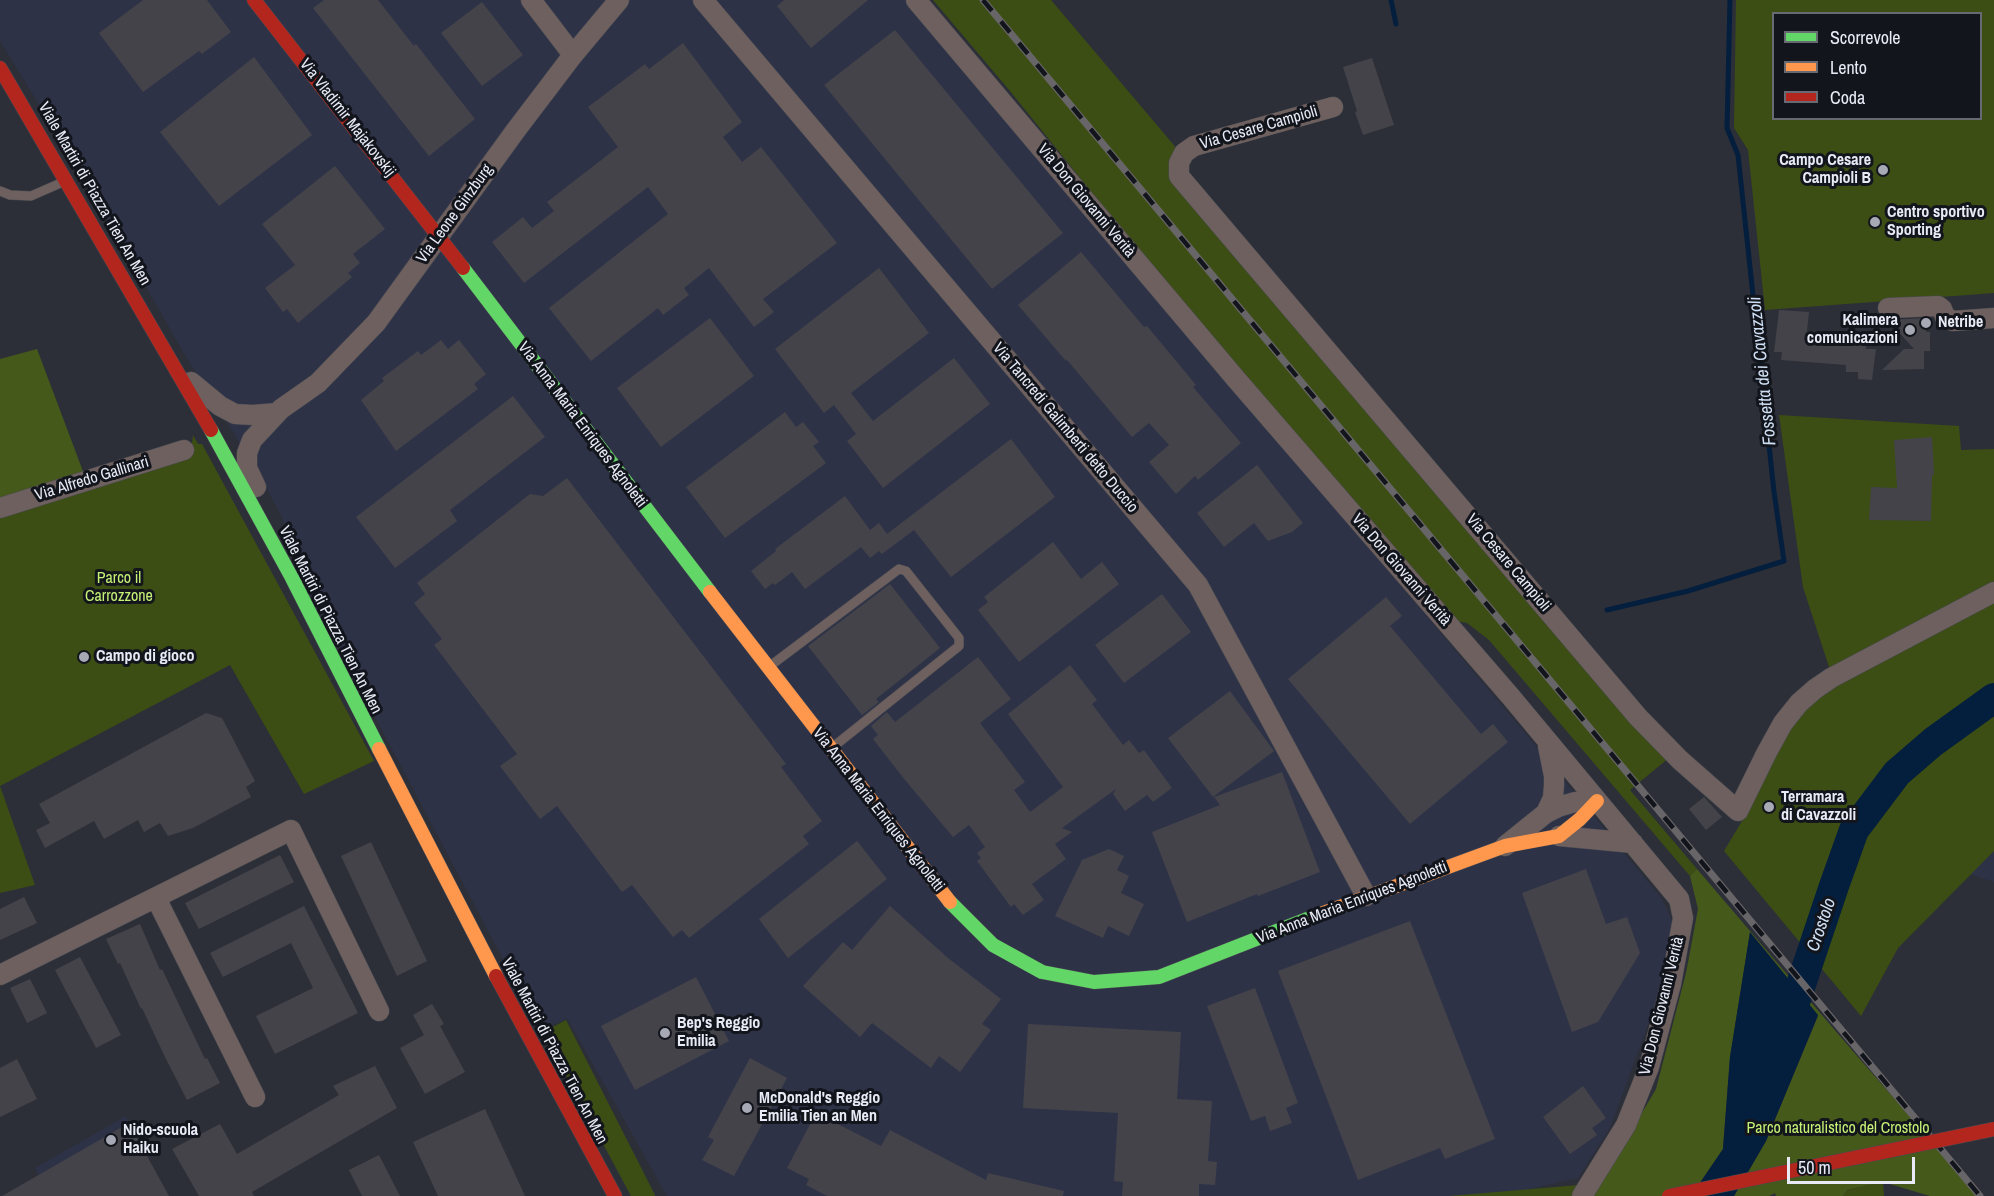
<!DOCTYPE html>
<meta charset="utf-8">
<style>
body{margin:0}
#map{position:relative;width:1994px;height:1196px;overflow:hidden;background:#2d2f38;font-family:"Archivo Narrow",sans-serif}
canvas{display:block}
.legend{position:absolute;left:1772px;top:12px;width:210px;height:108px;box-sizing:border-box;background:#13151c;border:2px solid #686a73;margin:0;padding:8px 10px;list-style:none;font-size:18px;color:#e8eaf6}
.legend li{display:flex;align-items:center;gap:12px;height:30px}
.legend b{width:30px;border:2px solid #686a73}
.scale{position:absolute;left:1787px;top:1157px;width:128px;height:27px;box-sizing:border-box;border:3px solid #e8eaf6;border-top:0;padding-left:8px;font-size:18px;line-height:21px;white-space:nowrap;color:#e8eaf6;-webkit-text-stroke:4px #13151c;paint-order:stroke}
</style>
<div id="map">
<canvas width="1994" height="1196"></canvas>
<ul class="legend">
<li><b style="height:8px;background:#63d668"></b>Scorrevole</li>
<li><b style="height:8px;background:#ff974d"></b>Lento</li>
<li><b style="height:8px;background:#b3261e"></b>Coda</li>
</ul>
<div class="scale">50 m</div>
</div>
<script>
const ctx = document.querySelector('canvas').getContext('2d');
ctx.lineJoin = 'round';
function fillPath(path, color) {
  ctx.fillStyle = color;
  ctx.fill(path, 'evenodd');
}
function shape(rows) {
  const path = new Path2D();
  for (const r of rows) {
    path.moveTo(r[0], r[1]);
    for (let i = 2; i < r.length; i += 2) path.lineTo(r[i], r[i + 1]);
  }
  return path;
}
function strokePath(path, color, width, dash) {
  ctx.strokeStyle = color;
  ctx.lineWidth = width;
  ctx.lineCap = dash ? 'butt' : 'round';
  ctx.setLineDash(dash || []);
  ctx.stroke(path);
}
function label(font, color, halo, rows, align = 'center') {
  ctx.font = font + ' "Archivo Narrow",sans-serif';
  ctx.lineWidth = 6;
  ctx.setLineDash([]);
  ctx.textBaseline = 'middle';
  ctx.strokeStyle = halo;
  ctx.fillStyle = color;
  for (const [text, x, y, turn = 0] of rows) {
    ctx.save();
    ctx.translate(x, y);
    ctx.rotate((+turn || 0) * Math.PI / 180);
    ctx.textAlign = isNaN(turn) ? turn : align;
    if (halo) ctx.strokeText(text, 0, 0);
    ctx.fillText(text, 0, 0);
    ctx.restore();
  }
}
const built = shape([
 [0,0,907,0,1525,733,1662,899,1672,921,1663,984,1610,1128,1578,1178,1499,1196,667,1196,567,1018,541,1031,307,588,282,517,259,474,184,353,74,161,0,41],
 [1994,852,1994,882,1970,874],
 [126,1116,151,1164,96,1196,50,1196,35,1168]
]);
const green = shape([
 [933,0,1051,0,1178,150,1175,160,1670,757,1630,790,1697,869,1690,876,1489,640,1467,623,1456,621,1134,245,1010,91],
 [1736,0,1994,0,1994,293,1765,310,1748,150,1734,128],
 [1774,14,1980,14,1980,118,1774,118],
 [1779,415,1959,426,1961,450,1994,449,1994,588,1830,670,1803,587],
 [193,435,198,444,202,444,374,761,304,794,230,665,0,786,35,885,0,893,0,501,175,444,192,444],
 [1994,597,1994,851,1898,948,1861,1016,1724,851,1745,816,1773,752,1813,695],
 [566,1020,655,1195,655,1196,631,1196,543,1032],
 [1883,1182,1884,1196,1843,1196,1847,1190],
 [1579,1185,1574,1196,1449,1196]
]);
const forest = shape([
 [37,349,84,474,0,501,0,359],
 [1697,869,1845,1042,1979,1196,1930,1196,1883,1182,1847,1190,1843,1196,1776,1196,1775,1193,1769,1196,1734,1196,1766,1141,1818,1016,1750,933,1730,1057,1723,1149,1691,1196,1593,1196,1656,1089,1686,973,1698,909,1690,876]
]);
const water = shape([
 [1750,932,1818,1015,1766,1141,1734,1196,1691,1196,1723,1149,1730,1057]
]);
const stream = shape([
 [1391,0,1396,24],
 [1607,610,1688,591,1784,561,1774,492,1738,155,1727,128,1730,0]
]);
const river = shape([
 [1786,1029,1834,886,1854,830,1897,773,1933,742,1994,698]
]);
const building = shape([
 [143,0,207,0,231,32,202,54,199,51,143,92,99,33],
 [324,0,378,0,414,46,416,44,475,119,429,156,313,8],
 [784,0,868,0,811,48,777,6],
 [482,2,523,55,482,86,441,33],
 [895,30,1063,233,992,289,824,85],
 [683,43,742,122,723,137,742,162,761,147,837,243,763,299,774,312,754,327,709,268,684,288,689,295,663,315,658,308,591,361,549,308,668,214,648,187,524,283,492,242,523,217,532,228,554,211,547,202,618,147,588,107,645,64,649,69],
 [254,57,312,135,219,206,160,132],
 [1372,58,1394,125,1363,135,1355,112,1357,111,1343,67],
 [335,166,385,229,353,254,360,263,348,273,352,277,298,323,287,309,283,312,265,288,295,265,262,224],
 [1081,252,1144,327,1147,326,1196,385,1193,387,1241,443,1198,480,1195,476,1176,494,1149,462,1169,445,1149,423,1132,437,1067,360,1066,361,1018,305],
 [879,268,929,333,851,393,873,421,954,358,990,404,883,488,847,441,856,434,834,405,824,413,775,349],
 [1779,310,1809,312,1807,331,1867,337,1866,349,1876,349,1872,380,1858,379,1858,372,1846,372,1846,365,1781,360,1782,352,1774,352],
 [710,318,754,376,661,447,617,388],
 [1926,318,1926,332,1930,332,1930,351,1924,351,1924,369,1882,370,1904,349,1914,349,1888,320],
 [441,340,448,349,459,340,486,374,474,384,478,389,396,451,361,400,384,381,382,378,418,351,421,355],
 [513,396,545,437,450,510,457,521,395,568,356,517],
 [785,412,796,427,803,422,819,442,813,446,826,463,725,538,686,487],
 [1932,437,1934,475,1932,475,1931,521,1869,520,1871,487,1897,488,1894,440],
 [1011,439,1055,497,951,577,914,530,882,554,879,551,870,558,861,547,805,589,792,572,775,585,773,583,765,589,751,571,776,551,775,549,845,496,870,530,879,523,887,534],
 [1257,465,1303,523,1292,532,1268,541,1254,523,1224,547,1197,513],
 [567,478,786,764,781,767,822,821,803,836,809,844,689,938,682,930,673,937,632,885,622,892,557,806,540,819,500,766,517,754,434,645,442,639,414,603,425,594,417,583,530,494,543,496],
 [1053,542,1081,579,1102,562,1119,584,1019,662,978,610,988,602,984,597],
 [890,584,940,648,876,699,879,702,862,715,808,646],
 [1162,594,1191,632,1124,683,1095,645],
 [1386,597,1402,616,1390,626,1481,734,1493,724,1508,742,1410,824,1288,679],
 [978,657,1011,699,980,723,1025,782,1014,790,1030,812,1063,787,1008,714,1070,665,1097,700,1092,704,1123,745,1129,740,1139,753,1144,750,1172,788,1153,802,1147,795,1125,811,1113,794,1116,789,1062,828,1072,832,1055,844,1066,859,1032,884,1044,900,1023,915,1014,904,1011,907,977,861,981,858,977,853,985,847,969,825,953,837,905,780,873,739,878,735,871,726,887,712,895,722],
 [1230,691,1274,751,1213,797,1168,738],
 [206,713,222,718,255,781,246,787,251,797,193,828,168,836,160,823,144,832,138,820,104,839,94,821,45,848,36,830,50,823,39,804],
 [1282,772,1320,872,1258,896,1257,894,1187,922,1152,832,1220,805,1214,797],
 [1704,797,1722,817,1706,830,1689,809],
 [857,841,887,879,788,958,759,919],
 [371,842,427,961,397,976,341,856],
 [1109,849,1124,856,1117,870,1129,876,1121,893,1144,904,1129,936,1108,926,1103,938,1055,916,1082,860],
 [280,855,294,882,199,929,185,903],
 [1586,869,1606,924,1627,917,1640,953,1598,1022,1572,1032,1522,893],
 [24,897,37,923,0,940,0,909],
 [304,906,358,1013,275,1054,256,1016,313,988,291,943,223,977,210,953],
 [890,906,948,958,1001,999,982,1024,991,1030,960,1072,939,1056,931,1068,872,1023,860,1037,803,986,843,942,852,950],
 [1410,921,1495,1139,1445,1159,1440,1148,1358,1180,1278,971],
 [140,924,160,970,162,969,205,1059,207,1058,220,1083,187,1100,164,1055,142,1008,141,1009,120,963,118,964,106,939],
 [80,957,121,1035,96,1048,55,970],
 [696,977,729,1041,635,1090,601,1026],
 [30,979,47,1013,27,1023,10,988],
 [1255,988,1298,1103,1286,1108,1292,1123,1270,1131,1265,1116,1251,1121,1207,1006],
 [432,1004,444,1024,440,1026,465,1072,425,1094,400,1048,424,1035,413,1015],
 [1028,1024,1181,1032,1177,1099,1212,1101,1208,1161,1217,1162,1215,1185,1199,1184,1199,1196,1122,1196,1123,1182,1114,1181,1118,1113,1023,1108],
 [750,1058,787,1078,734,1176,702,1160,714,1140,708,1137],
 [17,1059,37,1099,0,1117,0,1068],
 [375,1066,397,1108,252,1192,254,1196,199,1196,172,1149,220,1124,237,1154,339,1095,333,1086],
 [1583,1086,1606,1118,1592,1128,1597,1135,1570,1154,1543,1117],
 [485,1109,525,1196,438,1196,413,1142],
 [816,1113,881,1146,890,1130,986,1180,988,1173,1064,1191,1063,1196,827,1196,806,1185,809,1179,787,1168],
 [129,1123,169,1196,2,1196],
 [379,1155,400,1196,362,1196,349,1170]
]);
const lane = shape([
 [0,191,10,195,31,196,63,182],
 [770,666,899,569,906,571,959,638,959,646,833,747]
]);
const street = shape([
 [531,0,573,55],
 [703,0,1198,585,1366,896],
 [916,0,1236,379,1511,697,1679,899,1683,918,1671,984,1649,1067,1626,1125,1582,1196],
 [1333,107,1194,146,1184,153,1179,163,1179,176,1638,717,1680,760,1738,811,1767,752,1783,723,1799,703,1815,689,1831,678,1994,592],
 [1888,308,1938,306,1942,309,1945,317,1953,321,1994,318],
 [191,382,220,406,235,414,253,415,277,413],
 [256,487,247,468,247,453,252,440,281,409,318,383,376,323,516,130,573,55,619,0],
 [0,508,184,450],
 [1546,813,1553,798,1554,785,1554,776,1548,746],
 [1559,836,1633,843],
 [1505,846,1546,813,1558,807,1575,802,1597,801],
 [156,898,255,1097],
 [0,975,291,830,379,1011]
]);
const fast = shape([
 [463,268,710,592],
 [211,430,292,578,379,749],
 [950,902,993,945,1042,972,1094,982,1159,977,1315,916]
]);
const slow = shape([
 [710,592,950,902],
 [379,749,496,976],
 [1315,916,1505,846,1559,836,1580,819,1597,801]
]);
const jam = shape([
 [254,0,463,268],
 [0,68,211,430],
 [496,976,615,1196]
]);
const rail = shape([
 [983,0,1980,1196]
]);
const jamBridge = shape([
 [1669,1196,1994,1129]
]);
const markers = [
 [1883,170,6,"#a7a9b4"],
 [1875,222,6,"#a7a9b4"],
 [1926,323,6,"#a7a9b4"],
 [1910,330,6,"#a7a9b4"],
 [84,657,6,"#a7a9b4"],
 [1769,807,6,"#a7a9b4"],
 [665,1033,6,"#a7a9b4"],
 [747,1108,6,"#a7a9b4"],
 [111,1140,6,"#a7a9b4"]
];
const streetNames = [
 ["Via Vladimir Majakovskij",347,118,52],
 ["Via Cesare Campioli",1259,128,-16],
 ["Viale Martiri di Piazza Tien An Men",94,194,60],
 ["Via Don Giovanni Verità",1086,201,50],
 ["Via Leone Ginzburg",455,214,-54],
 ["Via Anna Maria Enriques Agnoletti",582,425,53],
 ["Via Tancredi Galimberti detto Duccio",1065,428,50],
 ["Via Alfredo Gallinari",92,479,-17],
 ["Via Cesare Campioli",1508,563,50],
 ["Via Don Giovanni Verità",1401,570,49],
 ["Viale Martiri di Piazza Tien An Men",330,620,63],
 ["Via Anna Maria Enriques Agnoletti",878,810,52],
 ["Via Anna Maria Enriques Agnoletti",1352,903,-21],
 ["Via Don Giovanni Verità",1662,1006,-76],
 ["Viale Martiri di Piazza Tien An Men",554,1051,62]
];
const poiNames = [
 ["Campo Cesare",1871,161,"right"],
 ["Campioli B",1871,179,"right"],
 ["Centro sportivo",1887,213],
 ["Sporting",1887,231],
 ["Kalimera",1898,321,"right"],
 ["comunicazioni",1898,339,"right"],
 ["Netribe",1938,323],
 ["Campo di gioco",96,657],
 ["Terramara",1781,798],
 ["di Cavazzoli",1781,816],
 ["Bep's Reggio",677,1024],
 ["Emilia",677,1042],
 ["McDonald's Reggio",759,1099],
 ["Emilia Tien an Men",759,1117],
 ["Nido-scuola",123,1131],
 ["Haiku",123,1149]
];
const parkNames = [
 ["Parco il",119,579],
 ["Carrozzone",119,597],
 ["Parco naturalistico del Crostolo",1838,1129]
];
const waterNames = [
 ["Fossetta dei Cavazzoli",1763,371,-96],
 ["Crostolo",1822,925,-71]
];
fillPath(built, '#2e3247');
fillPath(green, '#3c4e13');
fillPath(forest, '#45591a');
fillPath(water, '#041e3e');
strokePath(stream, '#041e3e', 5);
strokePath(river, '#041e3e', 30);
fillPath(building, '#44434a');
strokePath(lane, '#484a52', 10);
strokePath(street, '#484a52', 21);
strokePath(fast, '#484a52', 15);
strokePath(slow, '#484a52', 15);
strokePath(jam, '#484a52', 15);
strokePath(lane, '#6d605e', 9);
strokePath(street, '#6d605e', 20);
strokePath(fast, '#63d668', 14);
strokePath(slow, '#ff974d', 14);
strokePath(jam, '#b3261e', 14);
strokePath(rail, '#686568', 7);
strokePath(rail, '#13151c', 4.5, [14]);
strokePath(jamBridge, '#484a52', 15, []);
strokePath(jamBridge, '#b3261e', 14);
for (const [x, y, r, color] of markers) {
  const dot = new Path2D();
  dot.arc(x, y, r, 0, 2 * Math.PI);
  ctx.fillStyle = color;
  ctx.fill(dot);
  strokePath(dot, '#13151c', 2);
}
label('16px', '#e8eaf6', '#13151c', streetNames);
label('bold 16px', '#e8eaf6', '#13151c', poiNames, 'left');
label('16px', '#c5f276', '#13151c', parkNames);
label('italic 18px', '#cfdff3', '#13151c', waterNames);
</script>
